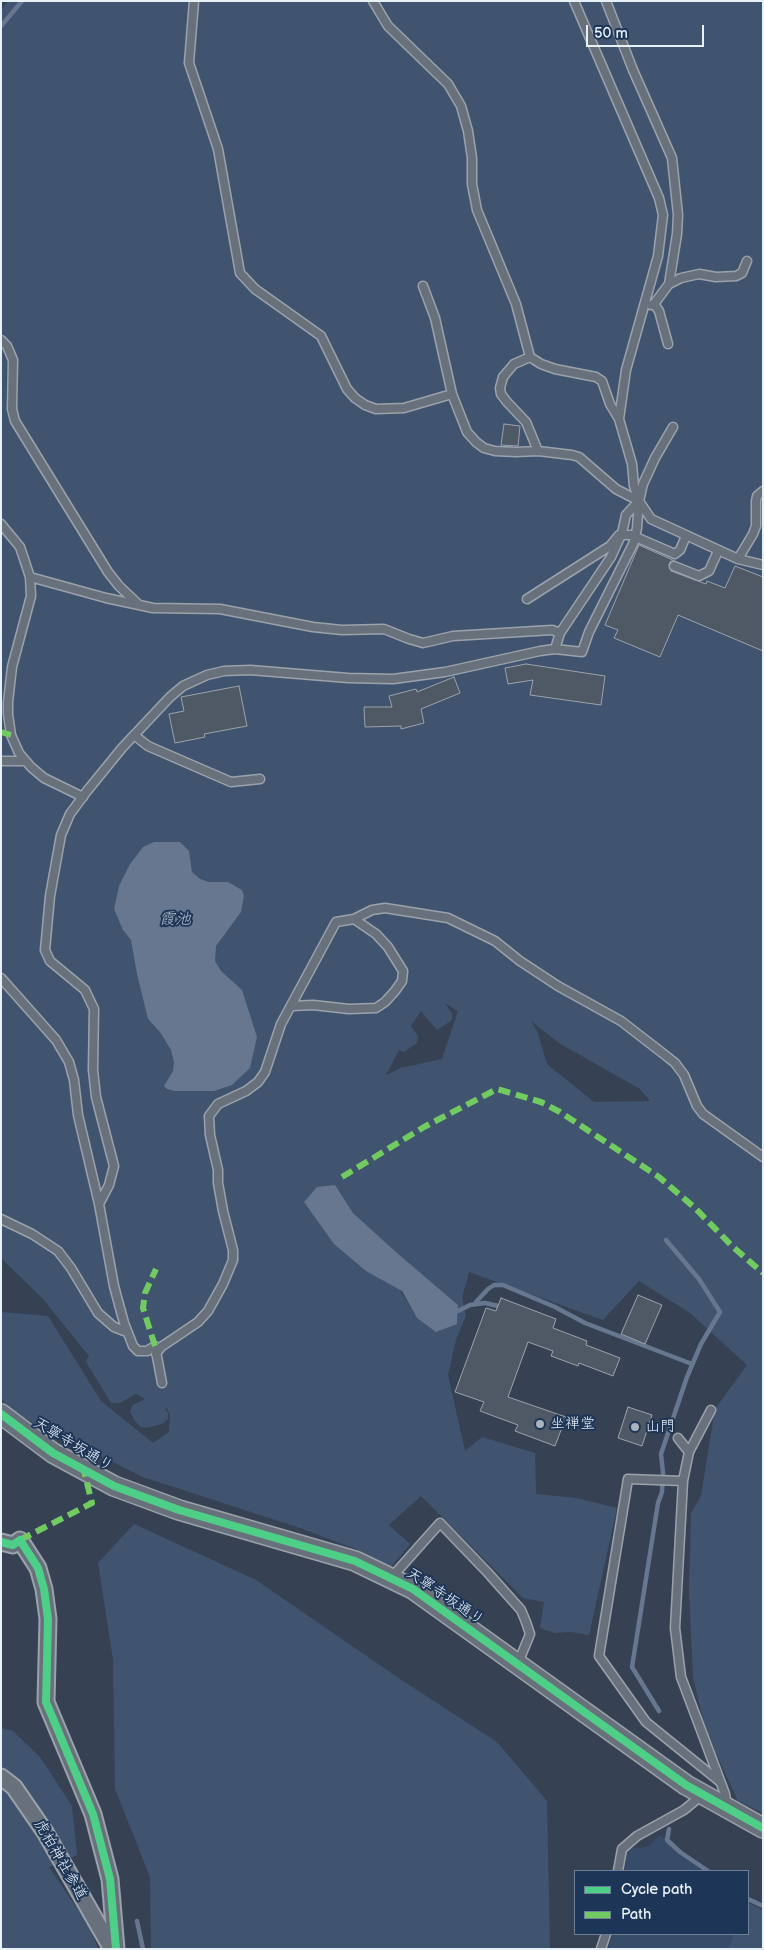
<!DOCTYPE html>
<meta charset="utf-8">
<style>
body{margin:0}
#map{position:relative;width:764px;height:1950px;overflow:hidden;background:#364254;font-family:"Balsamiq Sans",sans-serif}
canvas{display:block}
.frame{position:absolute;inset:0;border:2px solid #e8f1f8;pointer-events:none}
.legend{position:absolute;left:574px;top:1870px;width:175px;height:65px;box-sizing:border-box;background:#1d3557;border:1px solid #6e8097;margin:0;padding:6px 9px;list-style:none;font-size:15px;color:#e8f1f8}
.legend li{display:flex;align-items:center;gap:10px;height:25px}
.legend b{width:25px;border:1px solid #6e8097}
.scale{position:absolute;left:586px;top:25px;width:118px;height:22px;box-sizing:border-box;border:2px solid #e8f1f8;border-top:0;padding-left:6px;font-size:15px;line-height:18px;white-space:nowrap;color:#e8f1f8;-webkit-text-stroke:4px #1d3557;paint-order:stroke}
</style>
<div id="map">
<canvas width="764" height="1950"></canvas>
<div class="frame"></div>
<ul class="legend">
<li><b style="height:6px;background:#4dcf88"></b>Cycle path</li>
<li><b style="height:6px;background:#71cb61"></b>Path</li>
</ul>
<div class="scale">50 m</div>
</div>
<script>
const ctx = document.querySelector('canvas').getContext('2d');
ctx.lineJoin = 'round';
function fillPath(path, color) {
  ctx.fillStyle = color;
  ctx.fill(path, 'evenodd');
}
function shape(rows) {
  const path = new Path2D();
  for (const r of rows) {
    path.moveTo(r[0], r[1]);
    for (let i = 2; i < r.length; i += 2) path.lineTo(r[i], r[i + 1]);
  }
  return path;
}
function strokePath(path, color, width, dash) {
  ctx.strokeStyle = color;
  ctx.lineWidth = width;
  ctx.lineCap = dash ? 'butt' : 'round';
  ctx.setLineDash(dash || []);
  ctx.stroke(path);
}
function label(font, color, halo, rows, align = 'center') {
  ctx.font = font + ' "Balsamiq Sans","Klee One",sans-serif';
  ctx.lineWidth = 4;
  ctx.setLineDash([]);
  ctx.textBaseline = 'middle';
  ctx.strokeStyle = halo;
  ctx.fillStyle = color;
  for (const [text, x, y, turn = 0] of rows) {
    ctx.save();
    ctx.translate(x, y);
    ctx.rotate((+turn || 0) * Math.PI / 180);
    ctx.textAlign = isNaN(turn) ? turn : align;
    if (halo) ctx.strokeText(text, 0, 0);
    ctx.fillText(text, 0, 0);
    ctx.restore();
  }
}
const built = shape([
 [660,1835,680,1852,708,1871,625,1871,627,1848,647,1847],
 [613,1934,734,1934,728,1949,608,1949]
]);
const green = shape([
 [8,1,763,1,763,1813,738,1801,716,1754,703,1720,693,1677,689,1588,691,1513,701,1496,715,1409,747,1365,690,1313,639,1281,603,1320,469,1272,462,1298,466,1315,456,1340,448,1375,465,1451,482,1437,535,1453,536,1494,576,1498,617,1508,589,1635,571,1632,555,1633,540,1628,544,1602,523,1598,421,1496,389,1525,410,1544,391,1567,356,1549,300,1528,143,1477,8,1410,1,1396,1,1312,48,1316,101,1401,153,1443,169,1432,170,1415,167,1408,165,1409,168,1413,168,1419,162,1424,146,1428,141,1427,135,1421,130,1411,133,1405,145,1399,136,1394,120,1403,111,1403,88,1365,86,1361,89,1356,43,1299,1,1258,1,10],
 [445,1003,458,1011,442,1059,401,1068,386,1075,399,1050,404,1052,417,1043,418,1036,411,1026,421,1011,437,1030,452,1020,452,1014],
 [531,1021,559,1043,640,1089,650,1101,594,1102,547,1064,537,1031],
 [336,1185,353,1213,396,1252,458,1305,457,1324,417,1318],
 [134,1524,256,1580,400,1679,497,1742,547,1801,550,1949,151,1949,150,1877,115,1789,113,1659,98,1563],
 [1,1728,13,1731,40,1757,72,1806,77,1855,49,1867,89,1926,98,1949,1,1949],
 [748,1903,763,1910,763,1949,728,1949,734,1934,748,1934]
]);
const water = shape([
 [154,842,180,842,189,851,192,872,200,879,209,882,228,882,242,890,244,896,241,912,216,946,215,961,221,971,242,990,257,1037,250,1068,232,1085,214,1091,175,1091,167,1089,164,1086,173,1071,174,1062,171,1050,160,1032,148,1019,137,974,131,940,123,930,114,909,119,886,130,864,143,847],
 [335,1185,353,1213,396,1252,458,1305,457,1324,436,1332,417,1318,402,1291,366,1271,334,1244,304,1202,317,1187]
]);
const stream = shape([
 [1,26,22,1],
 [476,1302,488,1289,494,1285,503,1285,555,1307,585,1323,692,1364],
 [458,1311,470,1305,485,1303,498,1306],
 [659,1711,632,1667,658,1503,662,1492,663,1473,661,1454,687,1377,701,1344,720,1312,699,1279,666,1240],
 [669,1829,667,1840,680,1852,708,1871],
 [748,1899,763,1906],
 [137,1921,143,1949]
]);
const building = shape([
 [504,424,520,426,518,446,501,445,504,424],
 [639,545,675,561,671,561,669,564,671,571,706,584,707,581,725,588,735,566,763,577,763,651,678,615,660,657,614,638,618,630,605,625,639,545],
 [526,664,605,676,601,705,530,695,533,680,508,684,505,668,526,664],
 [454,677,460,693,421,709,424,723,401,729,401,726,365,727,364,707,392,707,389,696,416,689,417,692,454,677],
 [239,686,247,726,204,734,205,737,175,743,169,714,184,711,181,697,239,686],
 [638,1295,662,1305,645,1344,621,1334,638,1295],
 [501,1298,556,1319,553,1328,587,1341,586,1345,620,1358,613,1376,579,1363,578,1366,551,1356,553,1351,528,1342,508,1397,566,1417,555,1446,515,1431,518,1425,480,1411,484,1402,455,1392,486,1308,496,1311,501,1298],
 [628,1407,652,1415,642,1446,618,1438,628,1407]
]);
const service = shape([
 [194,1,189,63,218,149,240,273,255,289,321,336,347,389,355,398,365,405,376,409,404,408,452,394],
 [373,1,388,26,448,84,461,106,468,131,472,158,472,184,477,210,516,304,530,357,541,364,555,369,596,377,602,381,610,404,619,419],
 [574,1,659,198,663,215,658,256,626,370,619,419,632,464,634,486,639,501,651,519,738,559,763,565],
 [606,1,633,70,672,158,678,215,677,234,669,284],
 [423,286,435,318,452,394,467,432,476,442,484,448,495,451,516,452,538,451,572,455,579,457,616,489,639,501],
 [654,304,669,284,681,278,699,274,716,277,736,276,742,273,747,261],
 [651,305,654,304,659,311,668,344],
 [1,340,7,346,13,360,12,409,15,421,108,572,119,586,138,604],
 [530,357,514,364,508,371,503,377,500,388,501,394,507,402,526,422,538,451],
 [1,524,20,547,30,577,31,596,12,667,8,702,8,714,11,735,19,753,31,767,44,778,83,797],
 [738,559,753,534,756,526,756,501,757,496,763,491],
 [674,566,699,576,709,571,718,551],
 [30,577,106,598,153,608,220,609,313,627,342,630,384,629,409,639,423,643,453,636,552,630,560,633,555,649],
 [527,599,610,546,619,535,631,535,675,554,680,550,686,536],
 [560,633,611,557,622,533,626,515,639,501],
 [134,735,148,746,231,782,260,779],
 [1,761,24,761],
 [1,978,56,1040,69,1062,74,1080,78,1115,99,1204,114,1286,124,1323,133,1346,138,1351,147,1351,155,1346,162,1383],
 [292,1006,313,1005,349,1009,376,1008,385,1002,395,991,402,981,403,971,388,947,376,934,354,919],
 [99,1204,109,1185,114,1166,96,1097,93,1070,94,1009,85,990,50,961,45,950,50,896,61,835,70,814,87,791,122,748,170,697,183,686,207,675,224,671,250,670,348,678,393,679,445,672,540,651,555,649,582,652,589,632,634,542,637,528,639,501,643,484,655,458,673,427],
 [1,1219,32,1234,58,1251,71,1268,98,1313,114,1327,127,1332],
 [156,1354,161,1347,198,1322,208,1311,223,1284,233,1260,233,1250,223,1211,218,1183,218,1170,210,1135,209,1116,218,1104,246,1091,258,1082,265,1072,281,1024,336,922,354,919,372,910,385,908,448,918,495,941,520,961,558,986,621,1021,665,1055,675,1063,684,1075,697,1106,703,1114,763,1157],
 [711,1410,689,1452,683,1481,675,1628,681,1677,725,1794,727,1805],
 [678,1438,689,1452],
 [683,1481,628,1479,599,1656,646,1722,719,1781],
 [391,1578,440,1523,488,1573,521,1610,526,1622,530,1634,521,1656,516,1663],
 [618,1871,622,1849,637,1836,684,1810,702,1795],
 [601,1949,606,1934]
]);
const minor = shape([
 [1,1542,13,1545,20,1540,38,1568,44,1589,48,1619,46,1702,93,1814,110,1879,116,1949],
 [1,1777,14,1787,45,1832,112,1949]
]);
const tertiary = shape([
 [1,1414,53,1453,114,1486,179,1510,355,1561,413,1589,686,1785,763,1828]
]);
const quiet = shape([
 [1,732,11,735],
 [342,1177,424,1127,497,1089,541,1102,560,1112,659,1177,695,1208,733,1247,763,1273],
 [155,1346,143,1308,145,1293,156,1269],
 [20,1540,92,1503,84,1471]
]);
const cycleway = shape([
 [1,1414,53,1453,114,1486,179,1510,355,1561,413,1589,686,1785,763,1828],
 [1,1542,13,1545,20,1540,38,1568,44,1589,48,1619,46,1702,93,1814,110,1879,116,1949]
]);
const markers = [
 [540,1424,5,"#aab4bf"],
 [635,1427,5,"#aab4bf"]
];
const poiNames = [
 ["坐禅堂",550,1424],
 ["山門",645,1427]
];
const streetNames = [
 ["天寧寺坂通り",73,1445,31],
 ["天寧寺坂通り",445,1597,34],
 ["虎柏神社参道",60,1860,60]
];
const waterNames = [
 ["霞池",175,920]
];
fillPath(built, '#364c68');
fillPath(green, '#405470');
fillPath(water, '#66778f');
strokePath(stream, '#66778f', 4.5);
fillPath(building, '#4f5966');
strokePath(building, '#9ba2ab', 1);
strokePath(service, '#9ba2ab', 11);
strokePath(minor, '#9ba2ab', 19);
strokePath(tertiary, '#9ba2ab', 22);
strokePath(service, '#68717b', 8);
strokePath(minor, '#68717b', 15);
strokePath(tertiary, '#68717b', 19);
strokePath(quiet, '#71cb61', 6, [12, 6]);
strokePath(cycleway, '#4dcf88', 8);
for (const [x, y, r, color] of markers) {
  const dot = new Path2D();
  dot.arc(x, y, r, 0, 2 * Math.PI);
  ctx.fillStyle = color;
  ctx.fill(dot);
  strokePath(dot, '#1d3557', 2);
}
label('15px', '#e8f1f8', '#1d3557', poiNames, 'left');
label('15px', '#e8f1f8', '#1d3557', streetNames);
label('italic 16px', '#b6c2d0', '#1d3557', waterNames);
</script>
